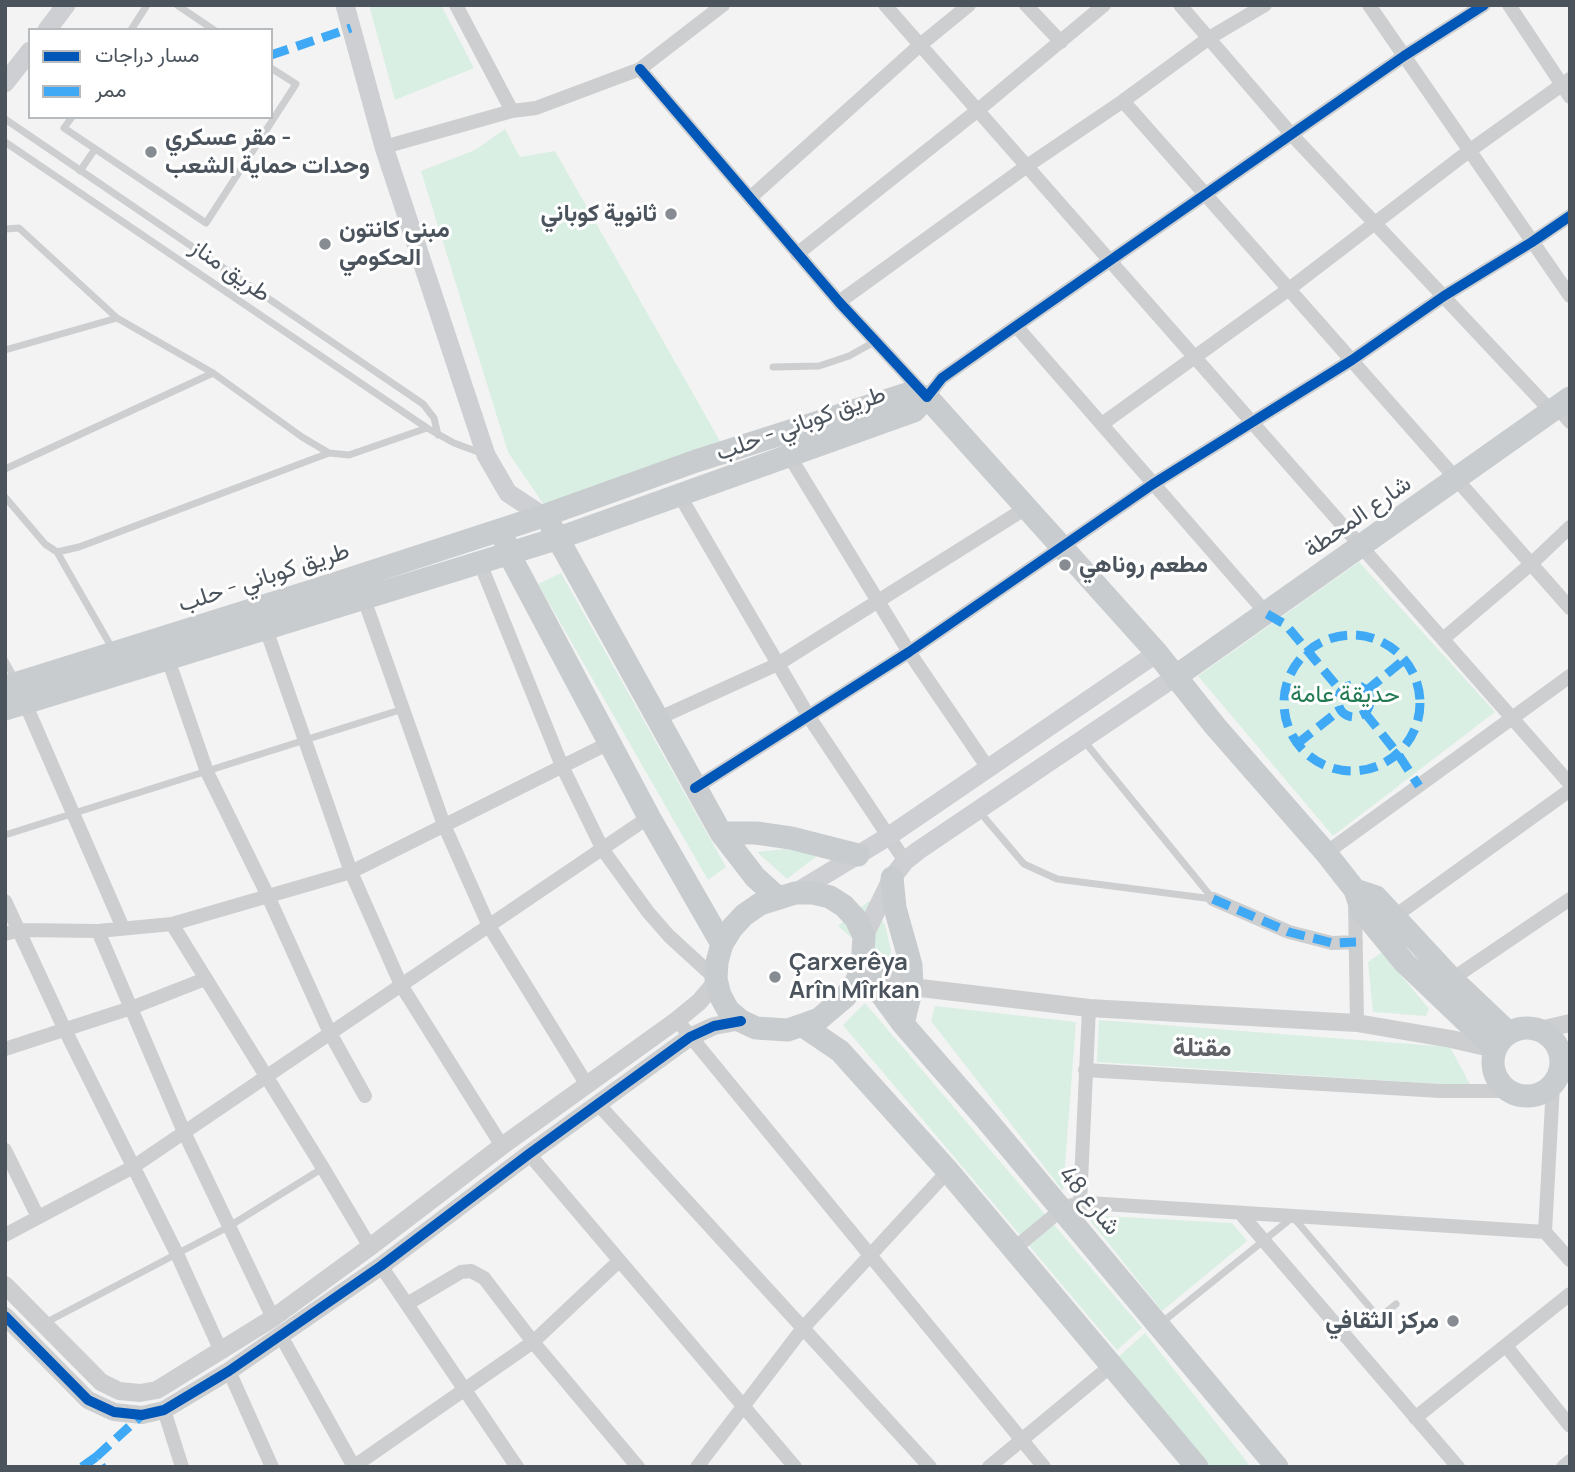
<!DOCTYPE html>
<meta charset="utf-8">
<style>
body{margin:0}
#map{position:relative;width:1575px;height:1472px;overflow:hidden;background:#f3f3f3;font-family:Manrope,Vazirmatn,sans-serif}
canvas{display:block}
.frame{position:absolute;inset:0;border:7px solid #4b545d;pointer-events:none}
.legend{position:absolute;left:28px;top:28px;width:245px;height:91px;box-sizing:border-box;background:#fff;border:2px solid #b7bbbe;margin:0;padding:9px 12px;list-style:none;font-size:21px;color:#4b545d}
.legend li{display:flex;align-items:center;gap:14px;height:35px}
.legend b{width:35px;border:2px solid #b7bbbe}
</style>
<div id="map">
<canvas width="1575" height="1472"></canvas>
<div class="frame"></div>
<ul class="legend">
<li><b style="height:9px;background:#0057b8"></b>مسار دراجات</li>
<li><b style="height:9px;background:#3fa9f5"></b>ممر</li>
</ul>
</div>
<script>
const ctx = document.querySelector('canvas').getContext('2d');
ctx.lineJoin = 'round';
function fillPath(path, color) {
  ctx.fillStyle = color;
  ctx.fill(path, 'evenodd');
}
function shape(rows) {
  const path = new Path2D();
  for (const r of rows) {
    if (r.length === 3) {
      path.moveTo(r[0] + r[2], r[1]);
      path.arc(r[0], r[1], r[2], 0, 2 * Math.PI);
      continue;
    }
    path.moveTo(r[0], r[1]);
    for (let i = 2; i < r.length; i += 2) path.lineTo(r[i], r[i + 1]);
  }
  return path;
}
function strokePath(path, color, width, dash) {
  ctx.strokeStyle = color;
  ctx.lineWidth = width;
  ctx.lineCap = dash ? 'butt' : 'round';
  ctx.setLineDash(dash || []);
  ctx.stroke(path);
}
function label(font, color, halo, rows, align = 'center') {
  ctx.font = font + ' Manrope,Vazirmatn,sans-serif';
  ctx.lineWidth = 6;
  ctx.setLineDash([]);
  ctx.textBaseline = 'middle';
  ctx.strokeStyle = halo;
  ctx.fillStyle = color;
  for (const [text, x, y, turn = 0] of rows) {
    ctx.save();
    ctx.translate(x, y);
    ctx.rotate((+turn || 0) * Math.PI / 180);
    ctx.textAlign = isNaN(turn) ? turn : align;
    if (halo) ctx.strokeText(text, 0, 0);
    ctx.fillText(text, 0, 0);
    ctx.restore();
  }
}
const green = shape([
 [369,5,441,5,474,68,395,100],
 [505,129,520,157,555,151,720,441,544,505,508,452,421,171,475,150],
 [1359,562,1495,712,1333,836,1198,676],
 [561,573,726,867,708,880,538,584],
 [785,849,818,855,787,879,757,852],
 [869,901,885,925,891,950,889,971,838,926],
 [1382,952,1429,1009,1426,1016,1373,1012,1368,962],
 [865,1003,1142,1328,1117,1350,843,1025],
 [935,1006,1076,1022,1063,1191,931,1021],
 [1099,1020,1450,1047,1471,1086,1097,1062],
 [1086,1215,1232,1223,1247,1241,1162,1311],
 [1145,1333,1251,1467,1209,1467,1118,1357]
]);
const service = shape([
 [177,5,214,30],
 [131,30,147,5],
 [72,117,64,128,206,223,296,84,271,68],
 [5,119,423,404,434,418,438,435],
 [5,142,427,428,454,443,481,453],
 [80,171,95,149],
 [5,229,19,228,117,318,213,373,302,437,329,453,349,455,427,428],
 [5,350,117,318],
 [773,367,819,366,849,356,876,341],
 [5,469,213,373],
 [5,497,45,544,57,552,79,547,329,453],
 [57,552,112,648],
 [5,661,15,679],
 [978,810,1024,864,1057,879,1213,899,1084,741],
 [5,835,403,709],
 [43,1324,228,1227,323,1168],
 [1160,1324,1293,1217,1379,1318,1396,1304]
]);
const minor = shape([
 [456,5,512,111,536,108,640,69,723,5],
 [885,5,1570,784],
 [1026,5,1061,42],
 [1180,5,1292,135,1551,411],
 [1369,5,1570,296],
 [1509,5,1570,97],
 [640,69,839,302,927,397,942,378,1016,326,1404,56,1484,5],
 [1123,101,1570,608],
 [384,147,512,111],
 [750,198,920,45,969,5],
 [797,254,978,110,1104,5],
 [839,302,1027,166,1123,101,1209,38,1265,5],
 [1016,326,1267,614],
 [1557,407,1570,422],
 [1102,424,1289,289,1469,151,1570,79],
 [790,457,909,652,988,768],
 [680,496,809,717,905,861],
 [480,563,562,766,603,850,648,912,669,936,716,979],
 [364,599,444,825,489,926,587,1085],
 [266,629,351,872,401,985,502,1146],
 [1443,639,1531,564,1570,527],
 [168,659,207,772,268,896,330,1033,365,1096],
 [25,703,123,928],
 [657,719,778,664,1026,508],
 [695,788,909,652,1153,484,1352,360,1444,296,1532,242,1570,216],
 [1326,853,1570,676],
 [1213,899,1289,932,1332,943,1356,942],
 [5,901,65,1030,177,1254,221,1351],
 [1355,902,1357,1023],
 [1395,916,1570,790],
 [172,924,323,1168,370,1247],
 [98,931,184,1132,273,1318],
 [5,934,19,930,98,931,172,924,351,872,609,743],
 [1452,979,1570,899],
 [677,1020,1044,1467],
 [5,1049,131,1008,205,979],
 [1560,1053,1570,1057],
 [1085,1070,1441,1091,1509,1091],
 [1553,1085,1545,1232,1570,1260],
 [598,1104,930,1467],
 [5,1150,38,1217],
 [529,1154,795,1467],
 [1080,1203,1089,1008],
 [1241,1214,1458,1467],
 [5,1235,133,1167,649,817],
 [1014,1249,1062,1209,1072,1205,1088,1203,1545,1232],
 [381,1266,517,1467],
 [407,1304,461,1272,471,1271,484,1278,533,1342,638,1467],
 [281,1336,354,1467],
 [1506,1346,1570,1426],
 [229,1371,272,1467],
 [164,1410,182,1467],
 [1415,1418,1570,1294],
 [353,1467,533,1342,619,1261],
 [697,1467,803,1328,948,1171],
 [989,1467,1112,1365],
 [1563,1467,1570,1461]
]);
const tertiary = shape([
 [862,967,912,987,1089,1008,1357,1023,1451,1039,1495,1049],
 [1540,1030,1570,1023],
 [5,1285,101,1382,119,1391,140,1393,157,1390,273,1318,370,1247,502,1146,677,1020,699,1002,717,981],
 [5,1316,88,1400,114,1412,142,1415,164,1410,229,1371,381,1266,529,1154,690,1037,714,1026,741,1021]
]);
const secondary = shape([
 [345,5,384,147,486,455,508,493,543,516],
 [47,30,66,5],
 [5,83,30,51],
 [795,893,889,836,1157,653],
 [864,936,892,878,905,861,919,850,1175,677]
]);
const primary = shape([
 [927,397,1157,653,1215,726,1326,853,1355,890,1362,911,1404,962,1495,1049],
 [552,528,721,833,755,877,777,897],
 [505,541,509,554,649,817,722,944],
 [1175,677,1570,398],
 [5,687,331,585,543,516,696,461,907,394,927,397],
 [5,709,559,538,914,411,927,397],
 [721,833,756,833,791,838,858,855],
 [892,878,895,908,911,965,912,987,903,1024],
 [1355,890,1376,897,1452,979,1509,1033],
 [795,893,813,893,830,897,844,906,856,919,864,936,862,968,855,984,845,997,819,1019,788,1030,756,1028,741,1021,728,1010,720,995,716,979,717,962,722,944,732,928,744,915,760,904,795,893],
 [862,968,903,1024,985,1118,1277,1467],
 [803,1026,840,1051,948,1171,1197,1467],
 [1527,1062,34]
]);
const quiet = shape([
 [271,55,351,28],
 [1267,614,1286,625,1341,691],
 [1352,703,68],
 [1354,701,16],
 [1366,691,1405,659],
 [1365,713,1398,754,1419,786],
 [1297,744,1341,709],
 [1213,899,1289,932,1332,943,1356,942],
 [96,1457,142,1415],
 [82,1467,96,1457,102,1467]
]);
const cycleway = shape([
 [640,69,839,302,927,397,942,378,1016,326,1404,56,1484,5],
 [695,788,909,652,1153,484,1352,360,1444,296,1532,242,1570,216],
 [5,1316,88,1400,114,1412,142,1415,164,1410,229,1371,381,1266,529,1154,690,1037,714,1026,741,1021]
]);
const markers = [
 [151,152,7,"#868c92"],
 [671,214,7,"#868c92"],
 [325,244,7,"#868c92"],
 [1065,565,7,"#868c92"],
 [775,977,7,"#868c92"],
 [1453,1321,7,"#868c92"]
];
const poiNames = [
 ["مقر عسكري -",165,138],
 ["وحدات حماية الشعب",165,166],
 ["ثانوية كوباني",657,214,"right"],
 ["مبنى كانتون",339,230],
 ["الحكومي",339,258],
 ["مطعم روناهي",1079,565],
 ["Çarxerêya",789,963],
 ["Arîn Mîrkan",789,991],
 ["مركز الثقافي",1439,1321,"right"]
];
const streetNames = [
 ["طريق مناز",230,271,35],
 ["طريق كوباني - حلب",801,424,-20],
 ["شارع المحطة",1358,517,-35],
 ["طريق كوباني - حلب",264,578,-18],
 ["48 شارع",1089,1201,50]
];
const parkNames = [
 ["حديقة عامة",1345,695]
];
const neighbourhoodNames = [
 ["مقتلة",1202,1049]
];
fillPath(green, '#daefe3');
strokePath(service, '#cdced0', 7);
strokePath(minor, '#cdced0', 14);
strokePath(tertiary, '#cdced0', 18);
strokePath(secondary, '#cdcfd2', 19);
strokePath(primary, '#c9ccce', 23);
strokePath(quiet, '#3fa9f5', 9, [18, 9]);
strokePath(cycleway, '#0057b8', 10);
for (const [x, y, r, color] of markers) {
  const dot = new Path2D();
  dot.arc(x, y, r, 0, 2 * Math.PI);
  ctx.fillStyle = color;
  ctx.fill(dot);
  strokePath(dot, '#fff', 2.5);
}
label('bold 24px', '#4b545d', '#fff', poiNames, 'left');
label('24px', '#4b545d', '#fff', streetNames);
label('24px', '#217a51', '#fff', parkNames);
label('bold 26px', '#5f6166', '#fff', neighbourhoodNames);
</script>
